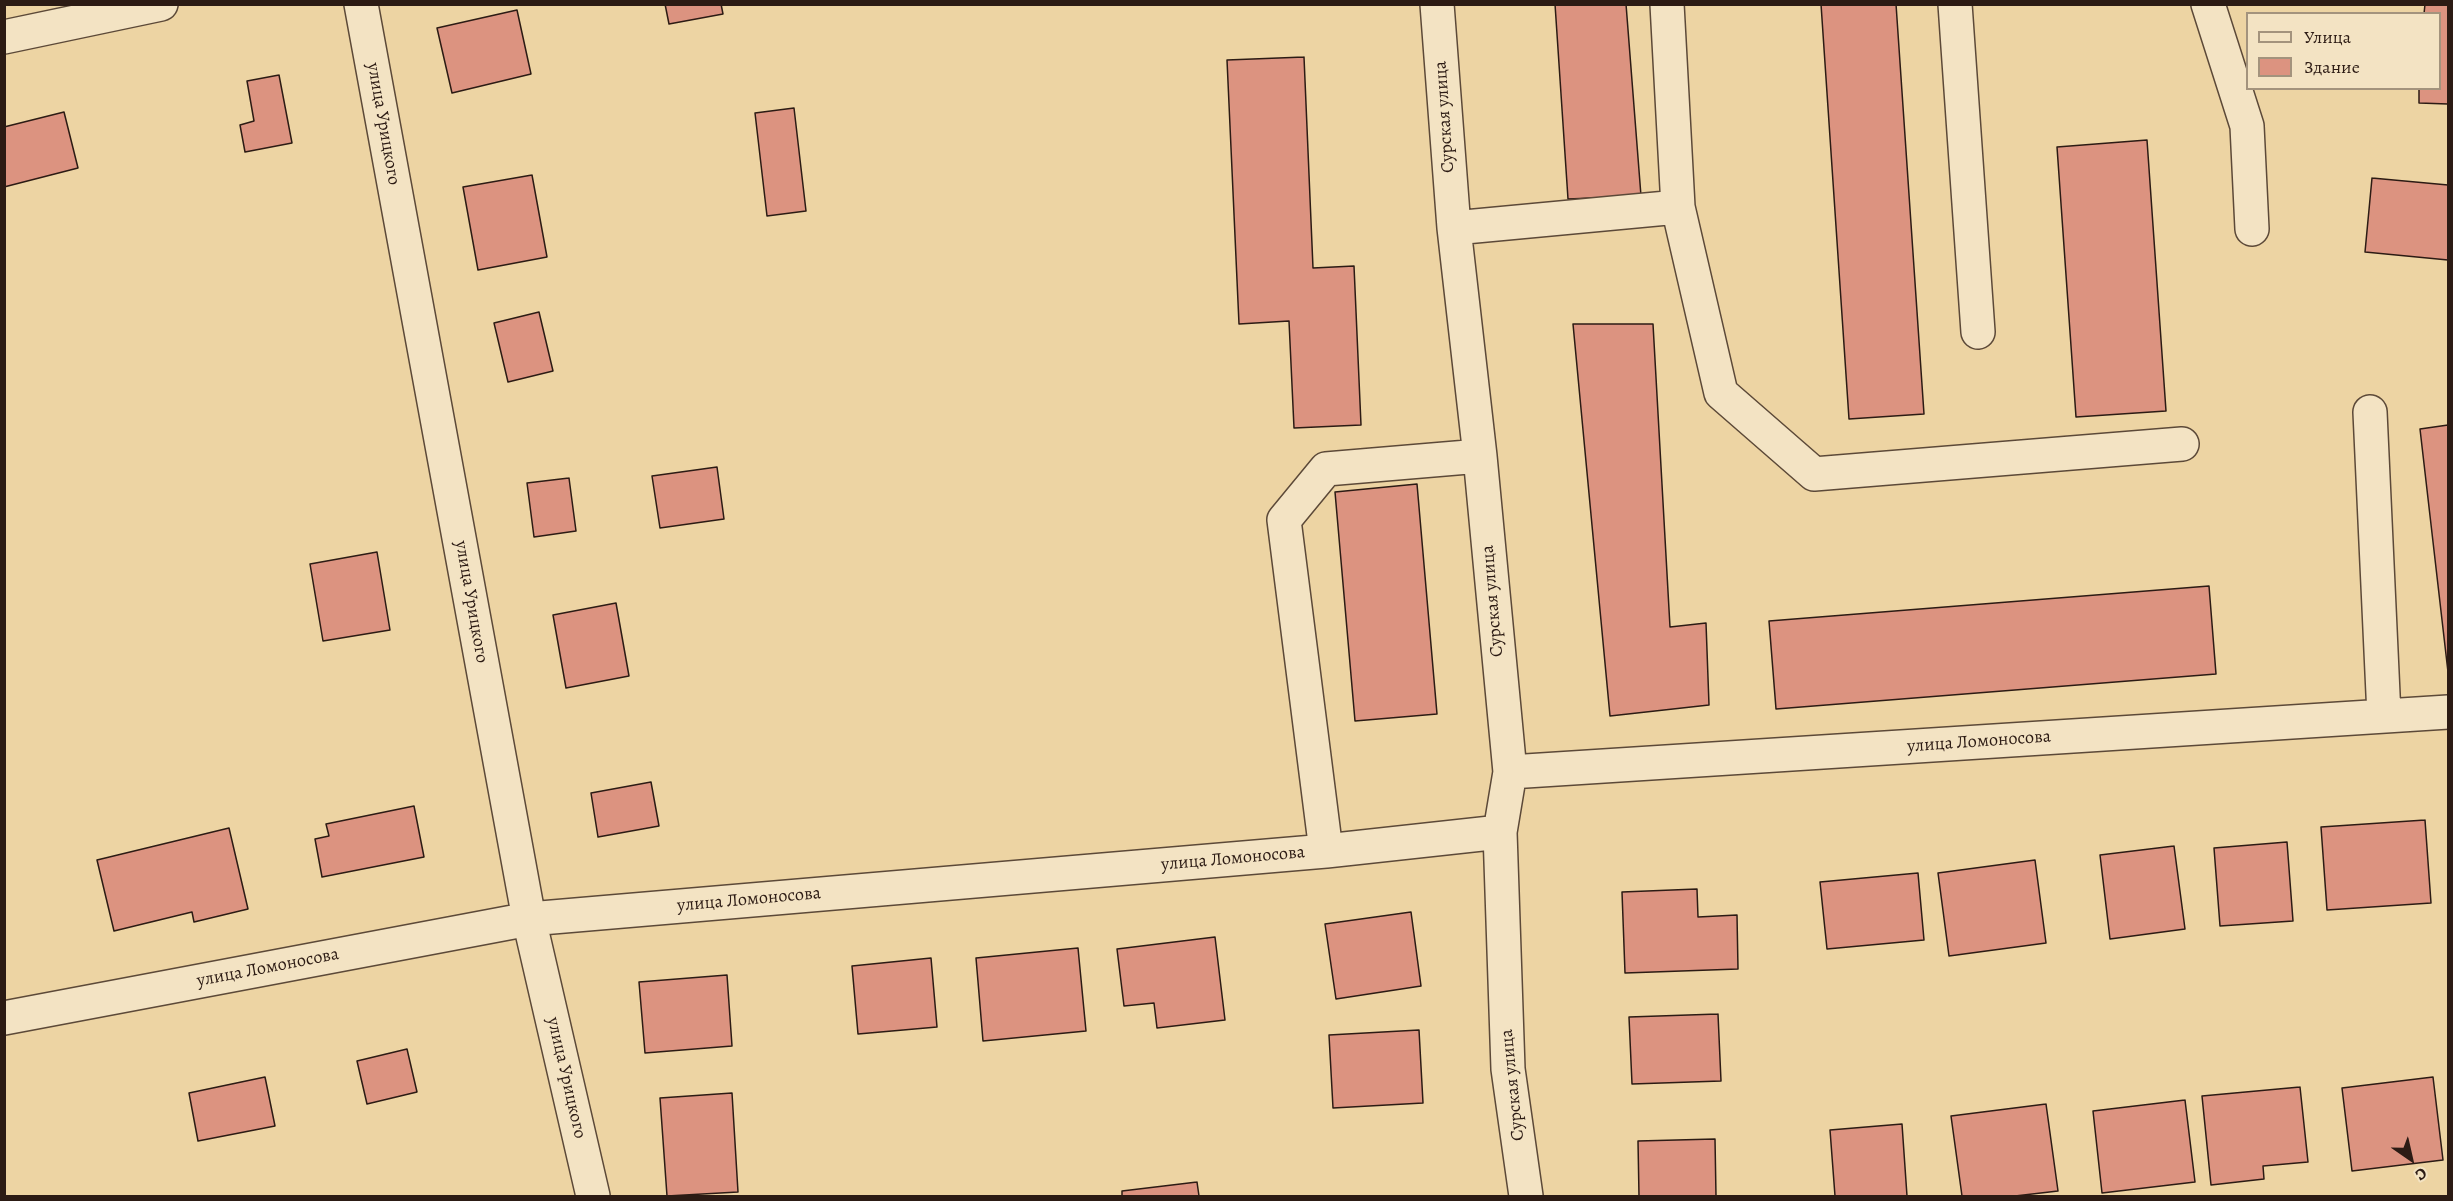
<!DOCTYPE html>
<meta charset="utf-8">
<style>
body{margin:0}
#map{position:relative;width:2453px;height:1201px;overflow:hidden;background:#edd4a3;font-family:Alegreya,serif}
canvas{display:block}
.frame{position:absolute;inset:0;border:6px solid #2c1b14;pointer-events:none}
.legend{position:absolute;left:2246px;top:12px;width:195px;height:78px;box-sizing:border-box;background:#f3e3c3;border:2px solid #a3937d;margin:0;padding:8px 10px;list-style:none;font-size:18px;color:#2c1b14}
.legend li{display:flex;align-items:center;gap:12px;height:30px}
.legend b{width:30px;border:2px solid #a3937d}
.north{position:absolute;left:2381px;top:1129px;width:60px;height:60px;-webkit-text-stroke:4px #f3e3c3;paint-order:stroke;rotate:146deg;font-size:16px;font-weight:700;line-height:24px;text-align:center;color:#2c1b14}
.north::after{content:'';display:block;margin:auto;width:21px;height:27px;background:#2c1b14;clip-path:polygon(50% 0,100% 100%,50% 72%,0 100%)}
</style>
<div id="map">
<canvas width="2453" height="1201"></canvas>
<div class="frame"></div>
<ul class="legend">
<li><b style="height:8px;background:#f3e3c3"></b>Улица</li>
<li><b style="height:16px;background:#dc9380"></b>Здание</li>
</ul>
<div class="north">С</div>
</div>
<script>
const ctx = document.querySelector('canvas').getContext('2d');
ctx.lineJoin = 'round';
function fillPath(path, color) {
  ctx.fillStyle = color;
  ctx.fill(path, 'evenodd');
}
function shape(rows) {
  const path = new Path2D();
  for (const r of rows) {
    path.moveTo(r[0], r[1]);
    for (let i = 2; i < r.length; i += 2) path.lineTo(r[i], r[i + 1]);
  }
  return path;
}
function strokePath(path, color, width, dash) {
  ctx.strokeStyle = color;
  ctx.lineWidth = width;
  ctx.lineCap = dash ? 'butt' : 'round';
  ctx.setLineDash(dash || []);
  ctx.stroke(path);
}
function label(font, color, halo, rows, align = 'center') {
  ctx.font = font + ' Alegreya,serif';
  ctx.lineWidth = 6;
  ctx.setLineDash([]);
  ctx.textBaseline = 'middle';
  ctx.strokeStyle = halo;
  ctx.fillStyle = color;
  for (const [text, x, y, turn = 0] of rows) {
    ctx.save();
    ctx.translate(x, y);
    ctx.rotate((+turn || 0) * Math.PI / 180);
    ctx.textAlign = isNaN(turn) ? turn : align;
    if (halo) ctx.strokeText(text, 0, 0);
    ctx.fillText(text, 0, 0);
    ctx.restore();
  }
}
const building = shape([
 [665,4,721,4,723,14,669,24,665,4],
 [1555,4,1626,4,1641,196,1568,199,1555,4],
 [1821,4,1896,4,1924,414,1849,419,1821,4],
 [2425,4,2448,4,2448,104,2419,103,2419,88,2440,88,2440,14,2424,14,2425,4],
 [517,10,531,74,452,93,437,28,517,10],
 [1304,57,1313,268,1354,266,1361,425,1294,428,1289,321,1239,324,1227,60,1304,57],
 [279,75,292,143,245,152,240,125,254,121,247,81,279,75],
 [794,108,806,211,767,216,755,113,794,108],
 [64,112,78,168,4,187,4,127,64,112],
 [2147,140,2166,411,2076,417,2057,147,2147,140],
 [532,175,547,257,478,270,463,187,532,175],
 [2372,178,2448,185,2448,260,2365,252,2372,178],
 [539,312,553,371,508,382,494,323,539,312],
 [1573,324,1653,324,1670,627,1706,623,1709,705,1610,716,1573,324],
 [2448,425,2448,672,2420,429,2448,425],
 [717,467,724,519,660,528,652,476,717,467],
 [569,478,576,531,534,537,527,483,569,478],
 [1417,484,1437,714,1355,721,1335,492,1417,484],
 [377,552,390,630,323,641,310,564,377,552],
 [2209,586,2216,674,1776,709,1769,621,2209,586],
 [616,603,629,676,566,688,553,615,616,603],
 [651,782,659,826,598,837,591,793,651,782],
 [414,806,424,857,322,877,315,839,329,836,326,824,414,806],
 [2425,820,2431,903,2327,910,2321,827,2425,820],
 [229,828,248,909,194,922,192,912,114,931,97,860,229,828],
 [2287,842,2293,921,2220,926,2214,848,2287,842],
 [2174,846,2185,929,2110,939,2100,855,2174,846],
 [2035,860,2046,943,1949,956,1938,873,2035,860],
 [1918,873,1924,940,1827,949,1820,882,1918,873],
 [1697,889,1698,917,1737,915,1738,969,1625,973,1622,892,1697,889],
 [1411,912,1421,986,1336,999,1325,924,1411,912],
 [1215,937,1225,1020,1157,1028,1154,1003,1124,1006,1117,949,1215,937],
 [1078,948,1086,1031,983,1041,976,958,1078,948],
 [931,958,937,1027,858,1034,852,966,931,958],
 [727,975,732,1046,645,1053,639,982,727,975],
 [1718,1014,1721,1081,1632,1084,1629,1017,1718,1014],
 [1419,1030,1423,1103,1333,1108,1329,1035,1419,1030],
 [407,1049,417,1092,367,1104,357,1061,407,1049],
 [265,1077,275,1126,198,1141,189,1093,265,1077],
 [2433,1077,2443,1160,2352,1171,2342,1088,2433,1077],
 [2300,1087,2308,1162,2263,1166,2264,1179,2211,1185,2202,1096,2300,1087],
 [732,1093,738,1192,667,1196,660,1098,732,1093],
 [2185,1100,2195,1182,2102,1193,2093,1111,2185,1100],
 [2046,1104,2058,1191,2015,1196,1962,1196,1951,1116,2046,1104],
 [1902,1124,1907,1196,1835,1196,1830,1130,1902,1124],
 [1715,1139,1716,1196,1639,1196,1638,1141,1715,1139],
 [1197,1182,1199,1196,1122,1196,1122,1191,1197,1182]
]);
const minor = shape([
 [361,4,529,919,593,1196],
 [1437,4,1454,228,1480,456,1510,772,1500,832,1508,1069,1526,1196],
 [1667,4,1678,207],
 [1955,4,1978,332],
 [2208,4,2247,126,2252,229],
 [4,37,161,4],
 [1454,228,1678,207,1721,393,1814,474,2182,444],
 [2370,412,2384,716],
 [1510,772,2448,712],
 [1326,851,1284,520,1326,469,1480,456],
 [4,1018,529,919,1326,851,1500,832]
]);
const streetNames = [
 ["Сурская улица",1445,117,-94],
 ["улица Урицкого",383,124,80],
 ["Сурская улица",1493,601,-95],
 ["улица Урицкого",471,602,80],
 ["улица Ломоносова",1979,742,-4],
 ["улица Ломоносова",1233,859,-5],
 ["улица Ломоносова",749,900,-5],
 ["улица Ломоносова",268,968,-11],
 ["улица Урицкого",566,1078,77],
 ["Сурская улица",1513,1085,-96]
];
fillPath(building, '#dc9380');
strokePath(building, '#2c1b14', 1.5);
strokePath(minor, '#5c4938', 36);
strokePath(minor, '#f3e3c3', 33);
label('18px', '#2c1b14', '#f3e3c3', streetNames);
</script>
